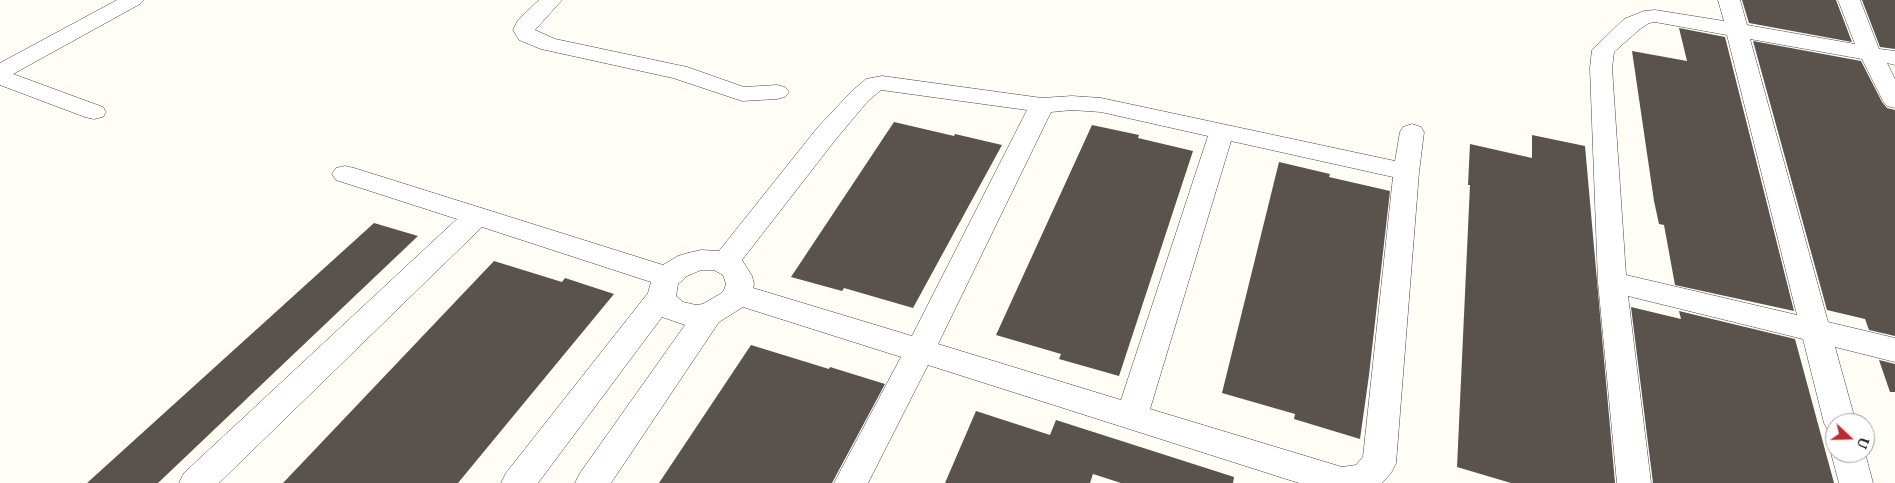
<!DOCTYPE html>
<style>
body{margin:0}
#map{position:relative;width:1895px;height:483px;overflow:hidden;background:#fffdf5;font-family:Lora,serif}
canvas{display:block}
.north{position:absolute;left:1825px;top:413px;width:50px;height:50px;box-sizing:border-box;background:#fff;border:1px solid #a0a0a0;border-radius:50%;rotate:111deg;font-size:14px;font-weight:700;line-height:20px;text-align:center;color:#111}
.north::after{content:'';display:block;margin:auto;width:18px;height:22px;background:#c4262e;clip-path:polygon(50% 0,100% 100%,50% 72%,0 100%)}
</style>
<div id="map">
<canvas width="1895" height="483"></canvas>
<div class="north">U</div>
</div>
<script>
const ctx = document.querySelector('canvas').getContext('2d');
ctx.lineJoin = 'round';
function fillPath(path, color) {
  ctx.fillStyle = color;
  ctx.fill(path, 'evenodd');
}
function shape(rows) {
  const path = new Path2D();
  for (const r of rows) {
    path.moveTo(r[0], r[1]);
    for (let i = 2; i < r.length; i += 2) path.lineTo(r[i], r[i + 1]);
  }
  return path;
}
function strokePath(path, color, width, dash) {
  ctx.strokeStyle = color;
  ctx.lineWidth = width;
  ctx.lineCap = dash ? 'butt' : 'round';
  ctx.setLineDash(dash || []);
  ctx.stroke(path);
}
const building = shape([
 [1742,0,1836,0,1852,42,1749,23],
 [1862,0,1895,0,1895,49,1880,47],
 [1679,28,1725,37,1794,311,1675,285,1664,225,1659,224,1654,201,1632,51,1687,61],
 [1753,41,1861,61,1882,102,1887,108,1895,110,1895,336,1869,330,1865,319,1827,310],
 [894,122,954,136,955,134,1002,145,913,308,844,288,842,291,791,277],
 [1092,125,1139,135,1138,138,1193,151,1119,376,1059,359,1061,354,996,335],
 [1532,135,1585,146,1615,483,1511,483,1457,467,1470,185,1468,185,1470,144,1532,158],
 [1279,162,1330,174,1329,177,1390,191,1369,375,1360,439,1294,419,1295,414,1222,393],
 [374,223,418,236,158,483,87,483],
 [494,261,562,282,565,278,614,294,458,483,283,483],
 [1631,307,1681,319,1679,311,1795,339,1834,483,1653,483],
 [751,345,829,369,830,367,885,384,832,483,659,483],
 [1879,360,1895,364,1895,392,1890,392],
 [976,411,1050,435,1056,420,1234,477,1233,483,1121,483,1093,474,1090,483,945,483]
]);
const minor = shape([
 [117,0,144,0,140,4,13,74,103,107,106,112,103,117,94,119,85,117,0,85,0,63,117,0],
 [539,0,562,0,535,30,555,39,687,67,744,87,777,85,785,87,789,92,785,97,777,99,742,101,673,78,541,49,519,40,513,30,518,20,539,0],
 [1718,0,1740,0,1747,25,1855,44,1838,0,1860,0,1879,49,1895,51,1895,65,1887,63,1895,79,1895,108,1887,106,1883,101,1862,59,1750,39,1828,322,1895,338,1895,362,1835,347,1856,423,1835,423,1835,435,1829,432,1824,423,1803,339,1628,296,1651,483,1617,483,1598,282,1590,68,1592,50,1624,19,1644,11,1655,10,1724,21,1718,0],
 [1655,22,1727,35,1797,315,1626,275,1612,68,1614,52,1640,29,1649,23,1655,22],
 [882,76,1042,98,1072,96,1101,98,1395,161,1400,132,1403,127,1412,124,1421,127,1424,132,1419,172,1396,463,1391,473,1382,483,1299,483,928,365,868,483,834,483,901,357,743,307,719,322,611,483,575,483,580,473,685,325,662,317,538,483,501,483,506,473,648,293,651,282,482,227,219,483,179,483,184,473,457,219,336,180,332,174,336,168,345,166,354,168,663,265,678,256,688,253,701,250,719,251,818,127,852,91,866,79,882,76],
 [881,90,1027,110,912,336,753,288,754,284,752,276,742,260,836,139,868,101,881,90],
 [1072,110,1101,112,1208,136,1121,400,938,344,1051,112,1072,110],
 [1231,141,1393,177,1363,457,1356,465,1342,467,1150,409,1231,141],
 [701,270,714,270,723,275,726,284,724,290,720,294,703,304,696,305,683,302,676,296,678,284,687,276,701,270],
 [1835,446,1835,453,1865,453,1873,483,1839,483,1831,453,1835,446]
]);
fillPath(building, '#5a524d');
strokePath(minor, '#444', 1);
fillPath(minor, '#fff');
</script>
